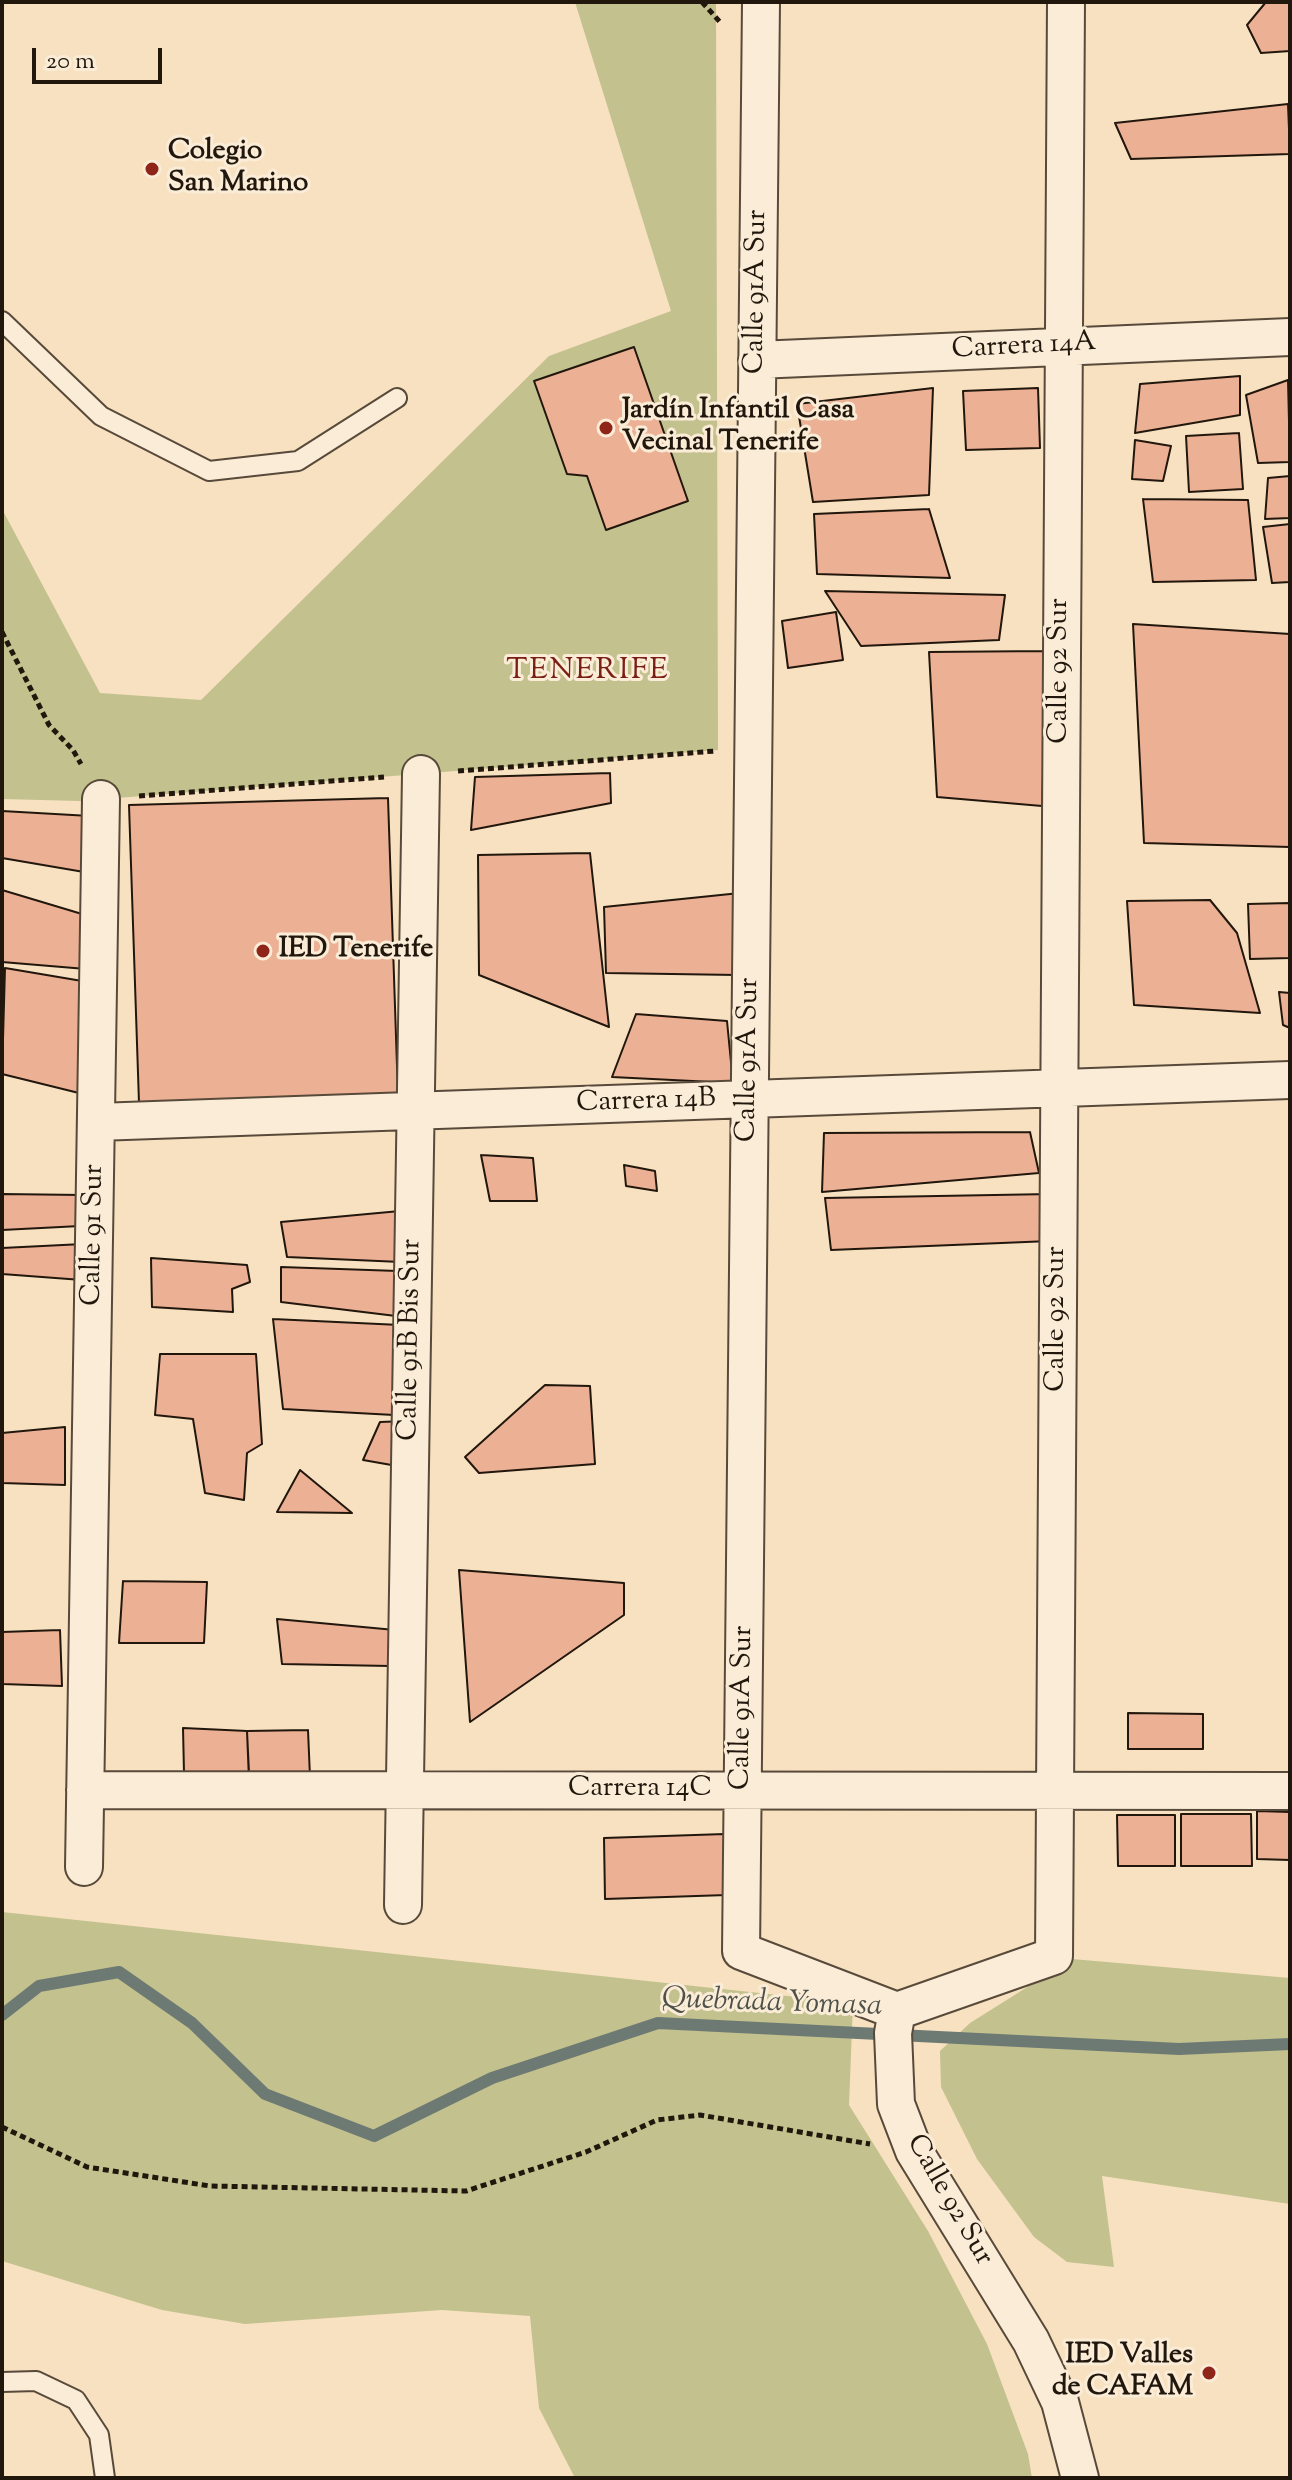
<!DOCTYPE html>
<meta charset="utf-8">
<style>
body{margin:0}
#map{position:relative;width:1292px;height:2480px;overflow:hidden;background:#f8e1c0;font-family:"Sorts Mill Goudy",serif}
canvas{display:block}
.frame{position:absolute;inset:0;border:4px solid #22170d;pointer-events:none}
.scale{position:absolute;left:32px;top:48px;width:130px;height:36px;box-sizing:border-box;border:4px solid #22170d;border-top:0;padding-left:10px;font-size:24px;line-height:28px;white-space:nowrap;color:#22170d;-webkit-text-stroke:6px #faecd6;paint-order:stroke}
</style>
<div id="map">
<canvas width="1292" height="2480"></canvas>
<div class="frame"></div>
<div class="scale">20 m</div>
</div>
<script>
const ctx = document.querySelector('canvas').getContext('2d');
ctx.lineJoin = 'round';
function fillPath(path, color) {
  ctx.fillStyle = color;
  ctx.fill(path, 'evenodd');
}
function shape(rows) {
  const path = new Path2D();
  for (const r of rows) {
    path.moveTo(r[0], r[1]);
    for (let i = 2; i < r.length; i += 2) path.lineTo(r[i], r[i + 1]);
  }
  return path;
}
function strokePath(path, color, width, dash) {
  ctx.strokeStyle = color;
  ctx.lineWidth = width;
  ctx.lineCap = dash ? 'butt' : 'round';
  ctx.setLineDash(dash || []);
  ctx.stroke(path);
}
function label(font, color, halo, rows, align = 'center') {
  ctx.font = font + ' "Sorts Mill Goudy",serif';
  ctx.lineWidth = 6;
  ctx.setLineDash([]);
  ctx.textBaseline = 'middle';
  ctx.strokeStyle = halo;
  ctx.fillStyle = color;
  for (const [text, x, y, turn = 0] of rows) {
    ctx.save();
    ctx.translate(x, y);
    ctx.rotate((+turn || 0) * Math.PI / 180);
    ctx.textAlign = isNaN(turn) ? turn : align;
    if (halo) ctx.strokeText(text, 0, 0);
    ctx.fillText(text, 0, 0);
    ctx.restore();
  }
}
const green = shape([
 [575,2,716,2,718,750,80,801,2,799,2,509,100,693,201,700,549,356,671,311],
 [2,1912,853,2003,849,2105,928,2231,987,2344,1028,2454,1032,2478,575,2478,539,2408,530,2316,442,2310,245,2324,162,2310,2,2261],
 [1072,1959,1290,1978,1290,2204,1102,2176,1114,2267,1067,2262,1034,2237,977,2159,941,2087,940,2051,970,2023]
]);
const stream = shape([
 [2,2015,39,1986,119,1972,192,2023,265,2094,374,2136,492,2078,658,2023,1179,2049,1290,2044]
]);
const building = shape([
 [1266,2,1290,2,1290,51,1261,53,1247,25,1266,2],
 [1288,104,1290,154,1131,159,1115,123,1288,104],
 [634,347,688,501,606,530,587,476,567,474,534,381,634,347],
 [1240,376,1240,415,1135,433,1140,384,1240,376],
 [1288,380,1290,462,1258,463,1246,395,1288,380],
 [933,388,929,495,813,502,797,404,933,388],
 [1038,388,1040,448,966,450,963,391,1038,388],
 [1239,433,1243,489,1189,492,1186,436,1239,433],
 [1135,440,1171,446,1163,481,1132,479,1135,440],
 [1290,476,1290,518,1265,519,1268,478,1290,476],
 [1143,499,1248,500,1256,580,1153,582,1143,499],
 [929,509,950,578,817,574,814,514,929,509],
 [1290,524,1290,582,1272,583,1263,527,1290,524],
 [825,591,1005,595,999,640,861,646,825,591],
 [836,612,843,660,788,668,782,621,836,612],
 [1133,624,1290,634,1290,847,1144,843,1133,624],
 [1047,651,1042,806,937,797,929,652,1047,651],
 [610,773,611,803,471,830,475,777,610,773],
 [388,798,398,1096,139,1103,129,805,388,798],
 [2,811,90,816,84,872,2,858,2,811],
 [590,853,609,1027,479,975,478,855,590,853],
 [2,890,92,917,86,969,2,962,2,890],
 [740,893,737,975,606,973,604,907,740,893],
 [1210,900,1237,933,1260,1013,1134,1005,1127,901,1210,900],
 [1290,903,1290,958,1250,959,1248,904,1290,903],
 [5,968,88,982,83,1094,2,1074,5,968],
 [1279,992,1290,993,1290,1028,1283,1025,1279,992],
 [636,1014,727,1021,733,1083,612,1077,636,1014],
 [1030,1132,1039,1173,822,1192,824,1133,1030,1132],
 [481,1155,533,1158,537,1201,490,1201,481,1155],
 [624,1165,655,1171,657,1191,626,1186,624,1165],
 [2,1194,82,1195,80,1226,2,1230,2,1194],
 [1051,1194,1050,1241,831,1250,825,1198,1051,1194],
 [400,1211,401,1262,287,1257,281,1222,400,1211],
 [83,1244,82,1280,2,1274,2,1248,83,1244],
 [151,1258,247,1265,250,1282,232,1289,233,1312,152,1307,151,1258],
 [281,1267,398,1271,396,1316,281,1302,281,1267],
 [273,1319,400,1325,394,1415,283,1409,273,1319],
 [160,1354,256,1354,262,1444,247,1453,244,1500,205,1493,193,1419,155,1415,160,1354],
 [545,1385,590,1386,595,1464,479,1473,465,1457,545,1385],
 [407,1421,403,1467,363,1460,380,1422,407,1421],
 [65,1427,65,1485,2,1483,2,1433,65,1427],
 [300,1470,352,1513,277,1512,300,1470],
 [459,1570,624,1583,624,1615,470,1722,459,1570],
 [123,1581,207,1582,204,1643,119,1643,123,1581],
 [277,1619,395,1630,390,1666,282,1664,277,1619],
 [60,1630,62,1686,2,1684,2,1632,60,1630],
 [1128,1713,1203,1714,1203,1749,1128,1749,1128,1713],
 [183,1728,247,1731,249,1773,184,1773,183,1728],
 [308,1730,310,1777,249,1780,247,1731,308,1730],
 [1257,1811,1290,1812,1290,1860,1257,1859,1257,1811],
 [1181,1814,1251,1814,1252,1866,1181,1866,1181,1814],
 [1117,1815,1175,1815,1175,1866,1118,1866,1117,1815],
 [725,1834,727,1895,605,1899,604,1838,725,1834]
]);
const path = shape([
 [702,2,720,22],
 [2,632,49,725,73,750,81,764],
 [458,771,715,751],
 [139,796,384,777],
 [2,2127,87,2167,210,2186,466,2191,586,2152,657,2120,700,2115,870,2144]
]);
const service = shape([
 [2,321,101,416,209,471,298,461,397,398],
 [2,2382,36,2381,76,2400,99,2435,105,2478]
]);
const minor = shape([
 [761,2,741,1951,897,2011],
 [757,360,1290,337],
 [97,1122,1290,1080],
 [85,1790,1290,1791],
 [84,1867,101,799],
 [403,1905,421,774],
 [897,2011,1054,1956,1066,2],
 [897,2011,893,2033,896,2104,914,2151,1031,2341,1060,2402,1080,2478]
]);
const markers = [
 [152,169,8,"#8f2418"],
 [606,428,8,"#8f2418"],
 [263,951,8,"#8f2418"],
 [1209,2373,8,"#8f2418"]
];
const poiNames = [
 ["Colegio",168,153],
 ["San Marino",168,185],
 ["Jardín Infantil Casa",622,412],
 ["Vecinal Tenerife",622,444],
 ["IED Tenerife",279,951],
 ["IED Valles",1193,2357,"right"],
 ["de CAFAM",1193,2389,"right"]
];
const streetNames = [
 ["Calle 91A Sur",758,292,-89],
 ["Carrera 14A",1024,348,-3],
 ["Calle 92 Sur",1061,671,-90],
 ["Calle 91A Sur",750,1060,-89],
 ["Carrera 14B",646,1103,-2],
 ["Calle 91 Sur",95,1235,-89],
 ["Calle 92 Sur",1058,1319,-90],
 ["Calle 91B Bis Sur",412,1340,-89],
 ["Calle 91A Sur",744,1708,-89],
 ["Carrera 14C",640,1790],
 ["Calle 92 Sur",948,2201,60]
];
const neighbourhoodNames = [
 ["TENERIFE",588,673]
];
const waterNames = [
 ["Quebrada Yomasa",772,2005,2]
];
fillPath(green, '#c3c18e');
strokePath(stream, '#6d7a74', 12);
fillPath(building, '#ecb095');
strokePath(building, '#22170d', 2);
strokePath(service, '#584a3a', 22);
strokePath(minor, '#584a3a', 40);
strokePath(path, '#22170d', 5, [6, 4]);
strokePath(service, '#faecd6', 18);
strokePath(minor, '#faecd6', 36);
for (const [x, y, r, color] of markers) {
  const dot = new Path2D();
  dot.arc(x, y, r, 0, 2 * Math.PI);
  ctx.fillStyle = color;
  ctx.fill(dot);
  strokePath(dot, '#faecd6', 3);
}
label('bold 28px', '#22170d', '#faecd6', poiNames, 'left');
label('28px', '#22170d', '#faecd6', streetNames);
ctx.letterSpacing = '2px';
label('30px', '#7a1f14', '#faecd6', neighbourhoodNames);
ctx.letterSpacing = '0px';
label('italic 30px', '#4e5149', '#faecd6', waterNames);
</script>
